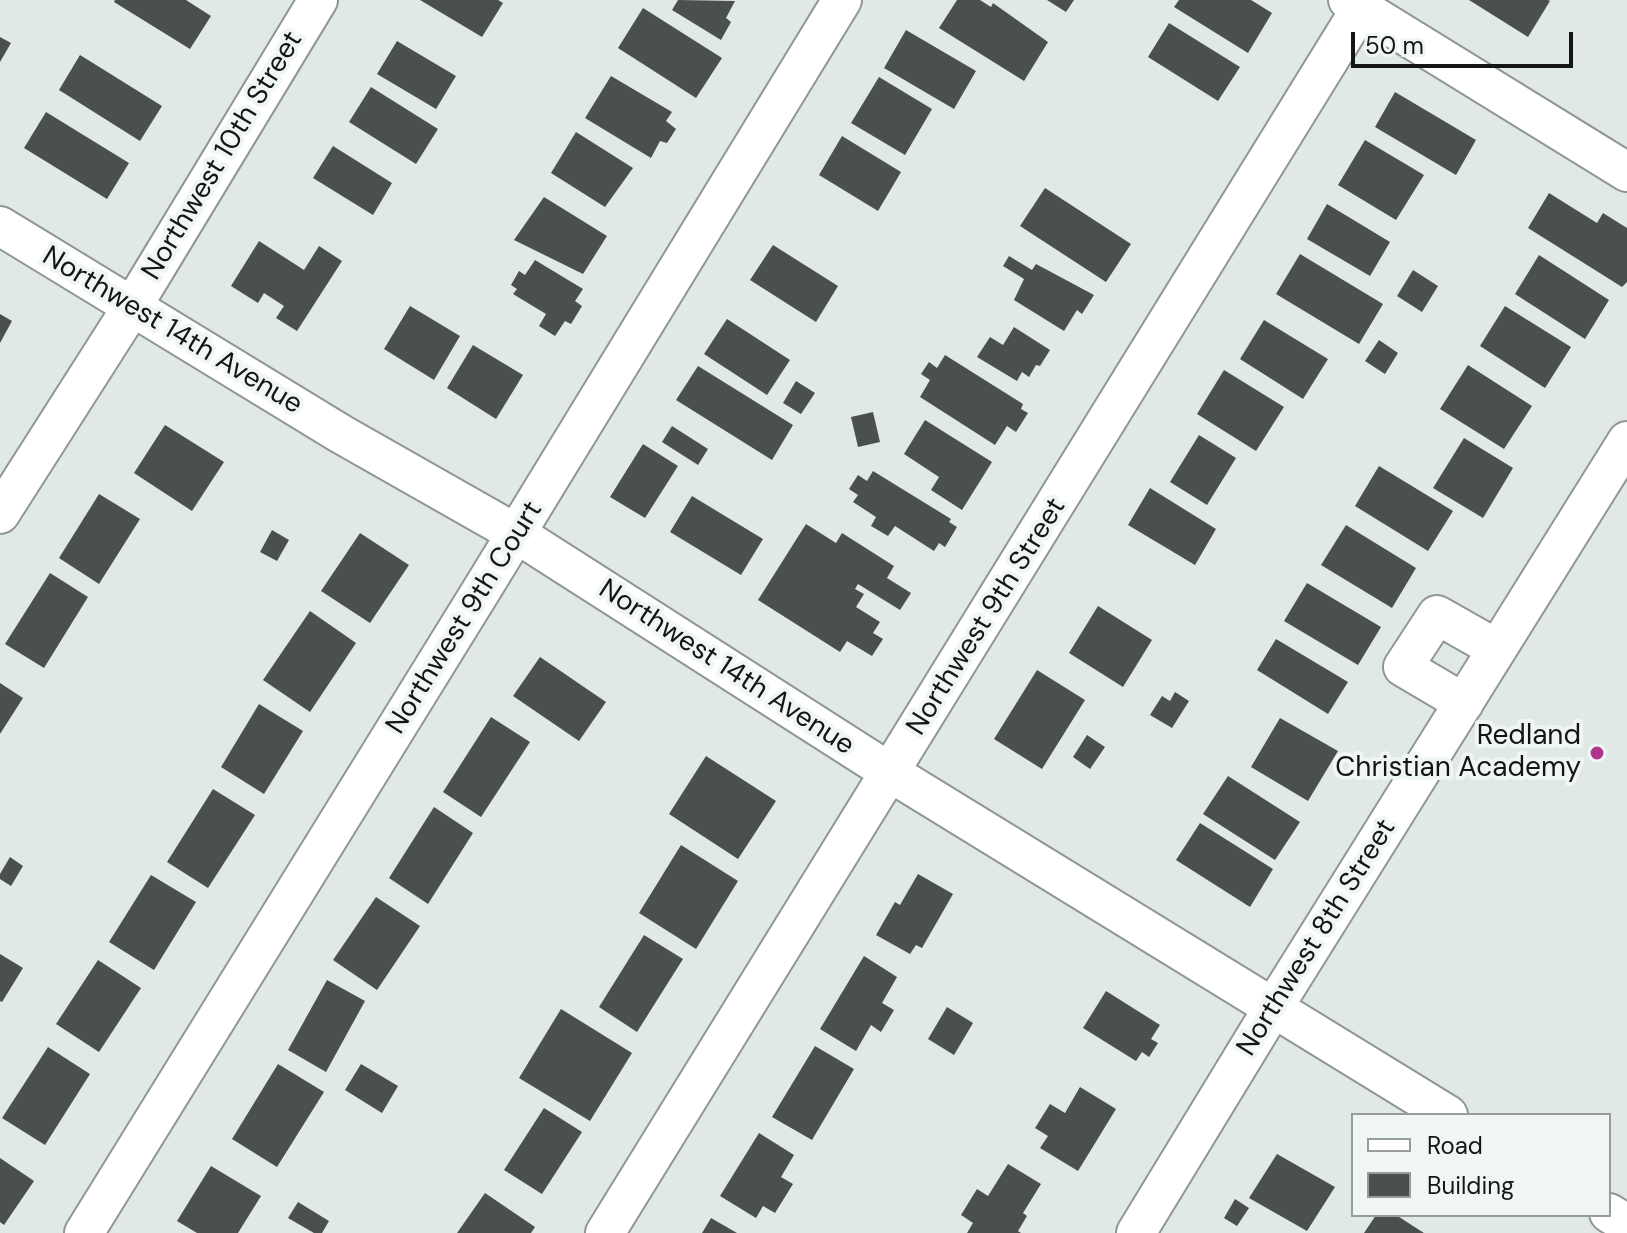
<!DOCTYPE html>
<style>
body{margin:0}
#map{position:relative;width:1627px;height:1233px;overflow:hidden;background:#e1e8e8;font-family:"DM Sans",sans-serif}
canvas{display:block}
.legend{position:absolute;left:1351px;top:1113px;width:260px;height:104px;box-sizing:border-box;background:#eff6f5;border:2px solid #979c9c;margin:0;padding:10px 14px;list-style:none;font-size:24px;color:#141616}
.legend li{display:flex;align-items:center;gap:16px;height:40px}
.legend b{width:40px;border:2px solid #979c9c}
.scale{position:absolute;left:1351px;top:32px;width:222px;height:36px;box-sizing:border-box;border:4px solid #141616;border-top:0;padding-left:10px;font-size:24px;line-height:28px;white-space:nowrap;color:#141616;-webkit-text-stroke:6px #eff6f5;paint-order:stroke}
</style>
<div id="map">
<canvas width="1627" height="1233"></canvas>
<ul class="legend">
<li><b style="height:10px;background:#fff"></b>Road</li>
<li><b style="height:22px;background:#4a504f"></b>Building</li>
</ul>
<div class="scale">50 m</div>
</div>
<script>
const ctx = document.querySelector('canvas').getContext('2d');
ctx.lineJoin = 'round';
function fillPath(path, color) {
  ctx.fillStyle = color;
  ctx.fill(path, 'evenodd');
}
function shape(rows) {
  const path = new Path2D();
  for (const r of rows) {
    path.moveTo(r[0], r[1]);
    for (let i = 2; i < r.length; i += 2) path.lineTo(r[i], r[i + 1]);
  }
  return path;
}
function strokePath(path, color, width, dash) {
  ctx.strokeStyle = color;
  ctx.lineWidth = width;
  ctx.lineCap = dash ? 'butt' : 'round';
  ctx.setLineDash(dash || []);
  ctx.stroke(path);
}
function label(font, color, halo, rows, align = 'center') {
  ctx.font = font + ' "DM Sans",sans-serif';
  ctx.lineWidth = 8;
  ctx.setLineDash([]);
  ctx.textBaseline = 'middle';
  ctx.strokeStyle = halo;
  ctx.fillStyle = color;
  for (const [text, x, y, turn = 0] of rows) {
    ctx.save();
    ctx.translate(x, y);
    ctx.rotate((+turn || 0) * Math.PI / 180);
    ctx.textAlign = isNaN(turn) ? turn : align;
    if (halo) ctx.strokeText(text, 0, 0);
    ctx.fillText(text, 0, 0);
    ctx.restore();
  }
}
const building = shape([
 [115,0,186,0,211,16,190,49,114,2],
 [420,0,498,0,503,3,482,37],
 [678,0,735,1,726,18,731,22,721,40,672,10],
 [957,0,980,0,991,7,993,3,1048,42,1024,81,939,28],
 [1047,0,1074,0,1066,12],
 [1179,0,1251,0,1272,13,1248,53,1174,7],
 [1469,0,1548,0,1550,1,1528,37],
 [643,8,722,58,696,98,618,48],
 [1169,23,1240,67,1218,101,1148,57],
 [906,30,976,71,954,109,884,68],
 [0,37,11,43,0,62],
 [397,41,456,76,436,109,377,74],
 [80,55,162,106,140,141,59,90],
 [611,76,672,112,666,121,676,129,667,143,660,141,651,158,585,118],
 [879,77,932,109,905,155,851,123],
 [371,87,438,129,416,164,349,122],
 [1395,92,1476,140,1456,175,1375,127],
 [46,112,129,163,107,199,24,148],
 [576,132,633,168,605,207,551,173],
 [842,136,901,172,878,211,819,175],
 [1365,140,1424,175,1396,220,1338,185],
 [333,146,392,183,373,215,313,178],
 [1045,188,1131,244,1106,282,1020,226],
 [1549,193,1597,223,1603,213,1627,228,1627,282,1622,287,1528,228],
 [544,197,607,236,583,274,514,240],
 [1327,204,1390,242,1370,276,1307,239],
 [259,241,304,270,319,246,342,261,297,331,276,318,284,306,264,293,258,303,231,286],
 [773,245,838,286,816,322,750,280],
 [1300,254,1383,304,1359,344,1276,294],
 [1539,255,1609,300,1585,339,1515,294],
 [1009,256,1032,270,1036,264,1094,295,1082,314,1077,310,1064,331,1014,300,1024,279,1003,266],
 [535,260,583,289,575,301,582,306,571,324,565,321,555,336,539,326,546,314,513,294,517,289,511,285,519,271,525,275],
 [1413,270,1438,286,1422,312,1397,296],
 [410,306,460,336,434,380,384,349],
 [1505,306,1571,347,1545,388,1480,346],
 [0,314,12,321,0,343],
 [727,319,790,360,767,395,704,354],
 [1264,320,1328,359,1303,399,1240,359],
 [1014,327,1050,350,1040,366,1036,365,1029,377,1022,372,1017,381,977,357,990,337,1003,345],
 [1379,340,1398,353,1385,374,1365,361],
 [473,345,523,375,496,419,447,388],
 [945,355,1023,404,1021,409,1028,413,1016,432,1007,426,995,445,920,397,930,380,921,374,929,362,937,368],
 [1468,365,1532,406,1504,449,1440,409],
 [698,366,793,425,772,460,676,400],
 [1224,370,1284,407,1256,451,1197,414],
 [796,381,815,393,801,414,783,403],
 [873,412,880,442,858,447,851,417],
 [925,420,992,462,962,510,931,490,939,477,904,454],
 [165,425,224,462,192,511,134,473],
 [672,426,708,449,698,465,662,442],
 [1199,435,1236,458,1207,505,1170,482],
 [1464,438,1513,468,1483,518,1433,488],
 [643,444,678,466,645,518,610,497],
 [1379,466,1453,511,1428,551,1355,506],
 [873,471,951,519,949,522,957,527,945,547,939,543,934,551,895,526,888,536,871,526,876,517,853,502,858,495,849,489,858,475,867,481],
 [1150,488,1216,529,1195,565,1128,525],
 [99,494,140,519,99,584,59,558],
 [692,496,763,539,741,575,670,532],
 [806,524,836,543,842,533,894,566,887,578,911,593,900,610,858,584,855,589,864,594,856,607,880,622,873,633,883,639,872,656,847,641,840,652,758,600],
 [1346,525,1416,568,1392,608,1321,565],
 [272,530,289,540,277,561,260,552],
 [360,533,409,565,370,623,321,591],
 [50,573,88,597,44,668,5,644],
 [1307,583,1381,627,1358,665,1284,621],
 [1098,606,1152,640,1123,687,1069,653],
 [310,611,356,643,310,712,263,680],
 [1276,639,1348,682,1328,714,1257,670],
 [540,657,606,702,579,741,513,696],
 [1037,670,1085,700,1042,769,994,739],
 [0,683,23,698,0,734],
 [1175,692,1189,701,1172,728,1150,715,1162,696,1170,701],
 [259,704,303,731,264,794,221,767],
 [491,717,530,742,481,817,443,792],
 [1280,718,1338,751,1308,801,1251,767],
 [1087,735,1105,747,1090,769,1073,757],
 [706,756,776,801,738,859,669,814],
 [1228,776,1300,822,1275,860,1203,814],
 [213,789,255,815,208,888,167,862],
 [434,807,473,833,428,904,389,878],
 [1200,823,1273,869,1250,907,1176,860],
 [681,845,738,881,696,949,639,913],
 [10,857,23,866,11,886,0,879,0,874],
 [918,874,953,894,922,948,916,945,910,954,876,935,895,902,900,905],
 [151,875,196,902,154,970,109,942],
 [376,897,420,926,377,990,333,960],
 [644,935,683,959,637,1032,599,1007],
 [0,954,23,968,2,1002,0,1001],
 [864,956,897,977,882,1003,894,1010,881,1032,871,1025,856,1051,820,1029],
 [98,960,141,988,99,1052,56,1024],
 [327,980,365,1001,326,1072,288,1050],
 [1106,991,1160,1025,1151,1039,1158,1043,1149,1057,1142,1052,1136,1061,1083,1028],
 [947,1007,973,1023,954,1055,928,1039],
 [561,1009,632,1053,590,1121,519,1078],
 [815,1046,854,1069,812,1140,772,1117],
 [48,1047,90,1074,45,1145,2,1118],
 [278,1064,324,1092,277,1167,232,1139],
 [361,1064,398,1086,382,1113,345,1090],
 [1080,1087,1116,1109,1078,1171,1040,1148,1048,1136,1035,1128,1050,1104,1065,1113],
 [544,1108,582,1132,542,1194,504,1170],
 [759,1133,794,1155,781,1177,793,1184,775,1213,763,1206,756,1218,720,1196],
 [1277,1154,1335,1187,1307,1231,1249,1198],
 [0,1158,34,1181,4,1225,0,1222],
 [1008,1164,1041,1184,1023,1213,1027,1216,1018,1231,1021,1233,967,1233,973,1223,961,1215,977,1189,988,1196],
 [211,1166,261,1196,238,1233,197,1233,177,1221],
 [485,1193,535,1227,531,1233,457,1233],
 [1235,1199,1249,1208,1237,1226,1224,1218],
 [298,1202,329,1221,322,1233,314,1233,288,1218],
 [1376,1215,1396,1215,1424,1233,1364,1233],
 [711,1218,737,1233,702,1233]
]);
const minor = shape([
 [1348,0,1627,172],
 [0,226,341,434,517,534,891,773,1448,1115],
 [0,514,132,307,318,0],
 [1464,703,1403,667,1437,615,1497,649],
 [1609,1213,1627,1224],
 [84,1233,484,586,842,0],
 [605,1233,1366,0],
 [1136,1233,1273,1008,1627,441]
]);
const markers = [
 [1597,753,8,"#af368b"]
];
const streetNames = [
 ["Northwest 10th Street",223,156,-59],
 ["Northwest 14th Avenue",172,331,31],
 ["Northwest 9th Street",987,617,-58],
 ["Northwest 9th Court",465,618,-58],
 ["Northwest 14th Avenue",726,668,33],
 ["Northwest 8th Street",1317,938,-58]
];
const poiNames = [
 ["Redland",1581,737],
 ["Christian Academy",1581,769]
];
fillPath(building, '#4a504f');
strokePath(minor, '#909696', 42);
strokePath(minor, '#fff', 38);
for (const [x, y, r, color] of markers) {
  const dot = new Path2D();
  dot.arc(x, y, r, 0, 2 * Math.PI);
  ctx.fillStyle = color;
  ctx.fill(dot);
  strokePath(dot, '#eff6f5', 3);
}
label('28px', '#141616', '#eff6f5', streetNames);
label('28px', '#141616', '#eff6f5', poiNames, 'right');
</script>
